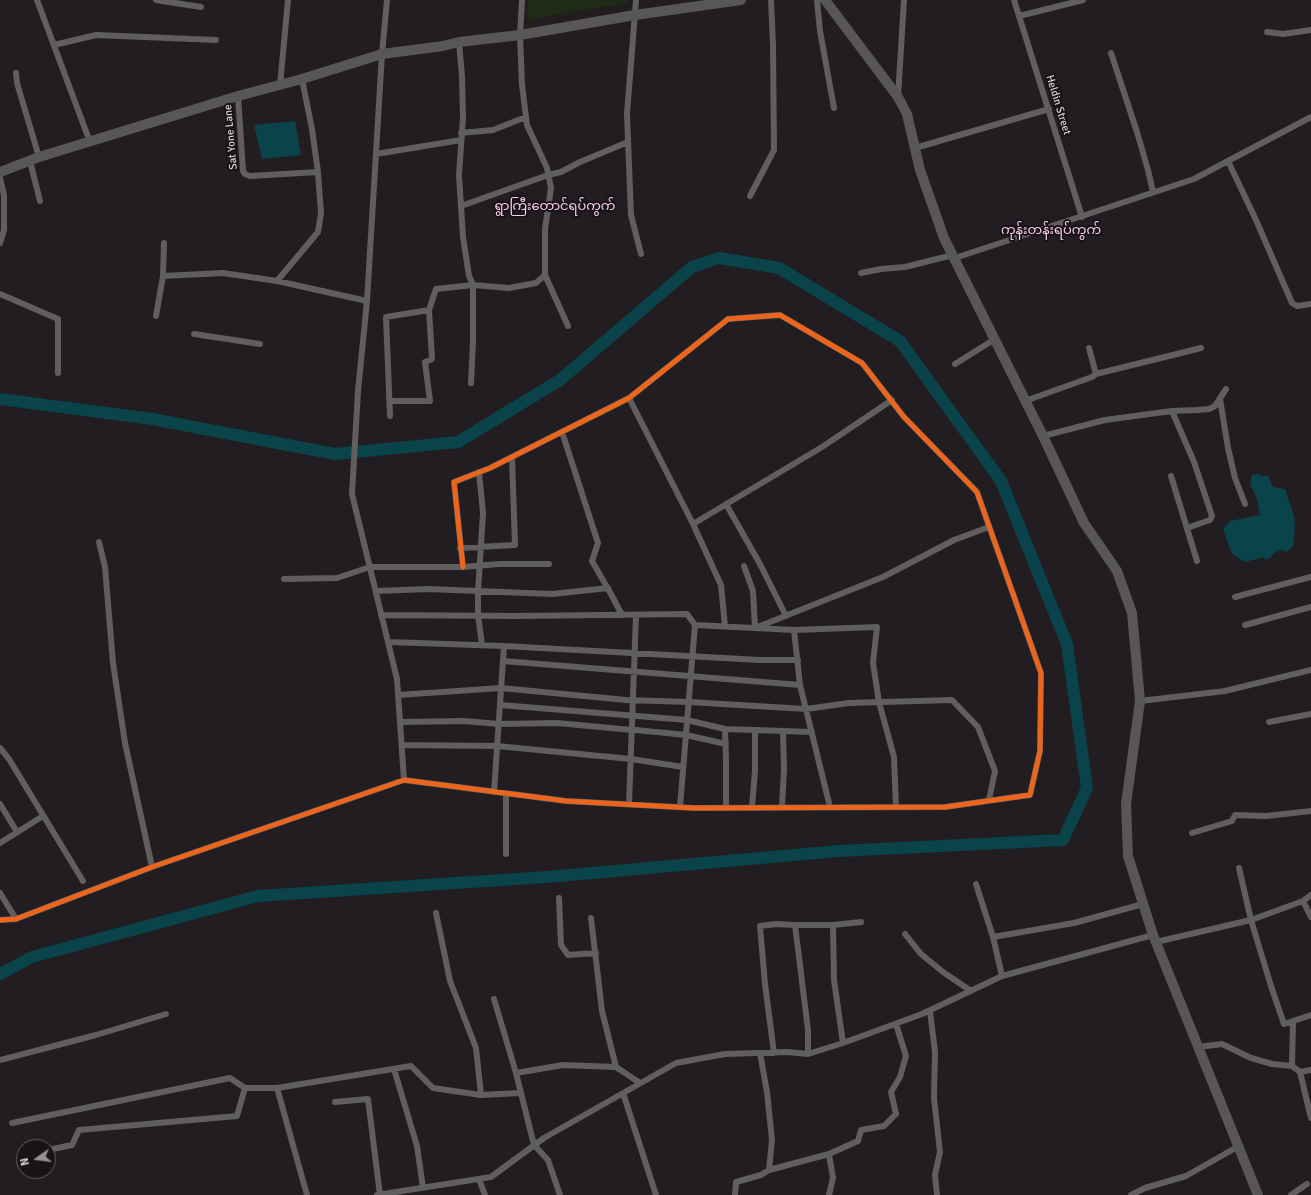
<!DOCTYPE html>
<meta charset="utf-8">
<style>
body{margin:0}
#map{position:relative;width:1311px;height:1195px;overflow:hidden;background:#221d21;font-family:Signika,sans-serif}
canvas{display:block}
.north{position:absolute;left:16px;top:1139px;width:40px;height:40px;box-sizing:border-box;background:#191318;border:1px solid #645f64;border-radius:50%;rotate:256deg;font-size:11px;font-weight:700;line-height:16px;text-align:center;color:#d5d1d5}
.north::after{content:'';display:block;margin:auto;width:14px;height:18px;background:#969296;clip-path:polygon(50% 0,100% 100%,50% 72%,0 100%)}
</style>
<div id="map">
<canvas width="1311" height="1195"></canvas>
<div class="north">N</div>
</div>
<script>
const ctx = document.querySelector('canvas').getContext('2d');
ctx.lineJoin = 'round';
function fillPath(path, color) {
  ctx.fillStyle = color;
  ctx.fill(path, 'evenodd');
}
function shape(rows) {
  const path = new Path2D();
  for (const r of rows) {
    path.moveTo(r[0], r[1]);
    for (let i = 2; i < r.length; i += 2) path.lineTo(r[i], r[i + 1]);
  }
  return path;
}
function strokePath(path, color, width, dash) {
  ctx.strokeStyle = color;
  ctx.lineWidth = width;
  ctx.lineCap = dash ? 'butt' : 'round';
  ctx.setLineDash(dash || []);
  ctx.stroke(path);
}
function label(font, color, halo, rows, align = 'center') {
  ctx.font = font + ' Signika,"Noto Sans Myanmar",sans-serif';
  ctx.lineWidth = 4;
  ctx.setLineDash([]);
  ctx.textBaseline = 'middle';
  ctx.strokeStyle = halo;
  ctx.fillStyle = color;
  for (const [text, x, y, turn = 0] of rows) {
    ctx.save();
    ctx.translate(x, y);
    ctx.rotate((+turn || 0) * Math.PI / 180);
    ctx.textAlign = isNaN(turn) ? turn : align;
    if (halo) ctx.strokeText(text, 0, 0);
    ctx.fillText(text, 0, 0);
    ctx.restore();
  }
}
const green = shape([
 [528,0,628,0,627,3,542,17,528,22]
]);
const water = shape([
 [295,121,301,155,262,159,254,125],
 [1259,474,1261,476,1268,476,1273,487,1285,489,1294,516,1295,527,1293,547,1286,552,1280,550,1274,553,1270,558,1265,560,1264,557,1245,562,1232,554,1223,529,1230,521,1260,515,1257,499,1250,484,1252,475]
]);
const river = shape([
 [0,399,152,419,335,454,458,442,560,380,692,267,719,258,779,268,900,341,1001,481,1067,644,1087,788,1063,840,839,851,547,877,258,896,32,957,0,974]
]);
const minor = shape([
 [37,0,90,142],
 [156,0,201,7],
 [387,0,382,54,367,301,358,391,352,494,397,679,404,780],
 [522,0,520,35,522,85,527,125,547,168,551,188,545,229,545,275,568,326],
 [636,0,627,114,631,215,641,254],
 [817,0,820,31,834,108],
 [1014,0,1082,217],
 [1019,16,1083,0],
 [1267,32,1283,34,1311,30],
 [459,42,462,76,463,118,459,175,463,237,469,276,473,285,473,342,471,383],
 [54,45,96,35,216,40],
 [1111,53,1137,132,1148,170,1153,192],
 [16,73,17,83,39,157],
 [280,85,288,0],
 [238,96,243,171,245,174,250,176,318,172],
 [898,97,904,0],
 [461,133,493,130,526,117],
 [915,148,1049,109],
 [376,154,461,140],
 [30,161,40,201],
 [1228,161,1256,220,1292,303,1297,306,1311,304],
 [0,178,4,195,4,230,0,243],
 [750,196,774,150,773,45,771,0],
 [461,206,548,175,561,172,580,162,628,142],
 [955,258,1194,179,1311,117],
 [861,273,881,269,905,267,953,255],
 [163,276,223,273,277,281,367,301],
 [277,281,318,232,321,213,318,172,312,129,302,79],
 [0,294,58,319,58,373],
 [156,316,163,276,164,243],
 [194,334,260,344],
 [955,364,995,339],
 [1096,374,1201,348],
 [629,398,693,524],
 [1220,399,1228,448,1235,478,1245,504],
 [390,401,430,401,425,362,432,359,429,310],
 [1025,401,1092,377,1096,374,1089,348],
 [1172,411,1194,462,1212,516,1210,520,1187,528],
 [390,416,386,317,429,310,436,289,473,285,509,288,536,283,545,275],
 [562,432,598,543,592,561,611,594,622,615],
 [1043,436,1105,420,1172,411,1198,410,1209,409,1215,406,1226,389],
 [479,472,483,513,478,592,478,615,482,645],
 [1171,476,1197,561],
 [726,504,760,564,786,616],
 [99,542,105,567,113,663,125,743,152,867],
 [460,548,515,545,512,457],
 [744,566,753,591,755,628,883,577,954,540,989,527],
 [284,579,337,578,370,567,463,567,499,564,549,564],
 [376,591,428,589,552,594,608,588],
 [1235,597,1311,577],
 [381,615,516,616,687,614,695,625,680,807],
 [695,625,794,630,877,627,873,663,879,702,894,757,896,807],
 [1245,625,1311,607],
 [725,626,721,585,693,524,822,447,892,400],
 [794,630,800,685,830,807],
 [388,642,504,646,760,660,798,660],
 [503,661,800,685],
 [398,695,501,688,626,700,689,702,806,709,849,703,952,700,978,727,995,771,989,800],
 [1140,701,1225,691,1311,670],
 [500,705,687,720,725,729,812,732],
 [400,722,464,721,499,724,557,723,632,730],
 [1269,722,1311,714],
 [725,729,726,760,726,807],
 [636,730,686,735,726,744],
 [402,745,497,746,631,759,683,767],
 [0,748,9,759,83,881],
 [494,792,504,646],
 [0,804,17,832],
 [629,804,636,615],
 [752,807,755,771,755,730],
 [782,807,784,769,783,731],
 [1192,833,1232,821,1235,815,1266,816,1311,811],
 [0,843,43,816],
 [506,854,506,794],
 [1239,868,1251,920,1271,986,1284,1024,1311,1015],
 [976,884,993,937,1002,976],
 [0,893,16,919],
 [559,898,561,945,568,955,596,953],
 [1303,901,1311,917],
 [436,913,450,981,476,1048,481,1095],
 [591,918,602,1011,616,1067,640,1083],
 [0,920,16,919,152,867,404,780,566,801,694,808,945,807,1030,795,1040,751,1041,673,977,492,904,417,862,363,780,315,728,319,629,398,490,468,454,482,463,567],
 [795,925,833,925],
 [905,934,921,954,943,972,971,991],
 [993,937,1074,923,1143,904],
 [1156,942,1251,920,1303,901,1311,895],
 [494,999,516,1073,534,1145,548,1160,560,1195],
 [930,1011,935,1052,934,1098,940,1152,935,1175,937,1195],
 [843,1043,834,980,833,925,861,922],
 [1198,1047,1222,1044,1251,1058,1272,1064,1292,1066,1300,1072,1311,1070],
 [760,1053,767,1092,772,1140,769,1170],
 [774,1053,765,984,760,926,776,924,795,925,808,1030,808,1054],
 [0,1060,96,1035,166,1014],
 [1292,1066,1293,1021],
 [394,1069,417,1146,423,1188],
 [1300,1072,1311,1118],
 [516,1073,563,1065,616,1067],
 [277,1088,307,1195],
 [623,1093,656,1195],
 [335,1102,368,1099,380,1195],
 [12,1123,230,1078,245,1088,277,1088,411,1066,433,1088,481,1095,521,1093],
 [48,1150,72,1145,79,1130,237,1116,245,1088],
 [829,1154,833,1178,829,1195],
 [22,1156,24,1156],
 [479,1179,485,1195],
 [377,1195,491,1177,544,1138,676,1063,725,1054,788,1052,808,1054,843,1043,922,1014,1002,976,1153,935],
 [735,1195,736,1182,761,1175,769,1170,829,1154,858,1141,861,1130,884,1126,896,1114,891,1092,900,1077,906,1056,896,1024],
 [1131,1195,1145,1188,1186,1176,1239,1146],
 [1291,1195,1307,1184]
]);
const primary = shape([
 [825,0,898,97,907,114,920,170,944,238,1043,436,1084,523,1117,571,1132,613,1140,701,1126,804,1128,856,1153,935,1258,1195],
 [0,172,39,157,238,96,302,79,382,54,443,46,459,42,520,35,635,15,741,0]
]);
const cycleway = shape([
 [0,920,16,919,152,867,404,780,566,801,694,808,945,807,1030,795,1040,751,1041,673,977,492,904,417,862,363,780,315,728,319,629,398,490,468,454,482,463,567]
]);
const streetNames = [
 ["Heldin Street",1058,105,73],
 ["Sat Yone Lane",231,137,-95]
];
const quarterNames = [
 ["ရွာကြီးတောင်ရပ်ကွက်",555,207],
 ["ကုန်းတန်းရပ်ကွက်",1051,231]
];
fillPath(green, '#1f2b16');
fillPath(water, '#0b434b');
strokePath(river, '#0b434b', 12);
strokePath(minor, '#615e5e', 6);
strokePath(primary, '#595657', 10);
strokePath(cycleway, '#eb651d', 5);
label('11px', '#d5d1d5', '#191318', streetNames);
label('13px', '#f8cfec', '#191318', quarterNames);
</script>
